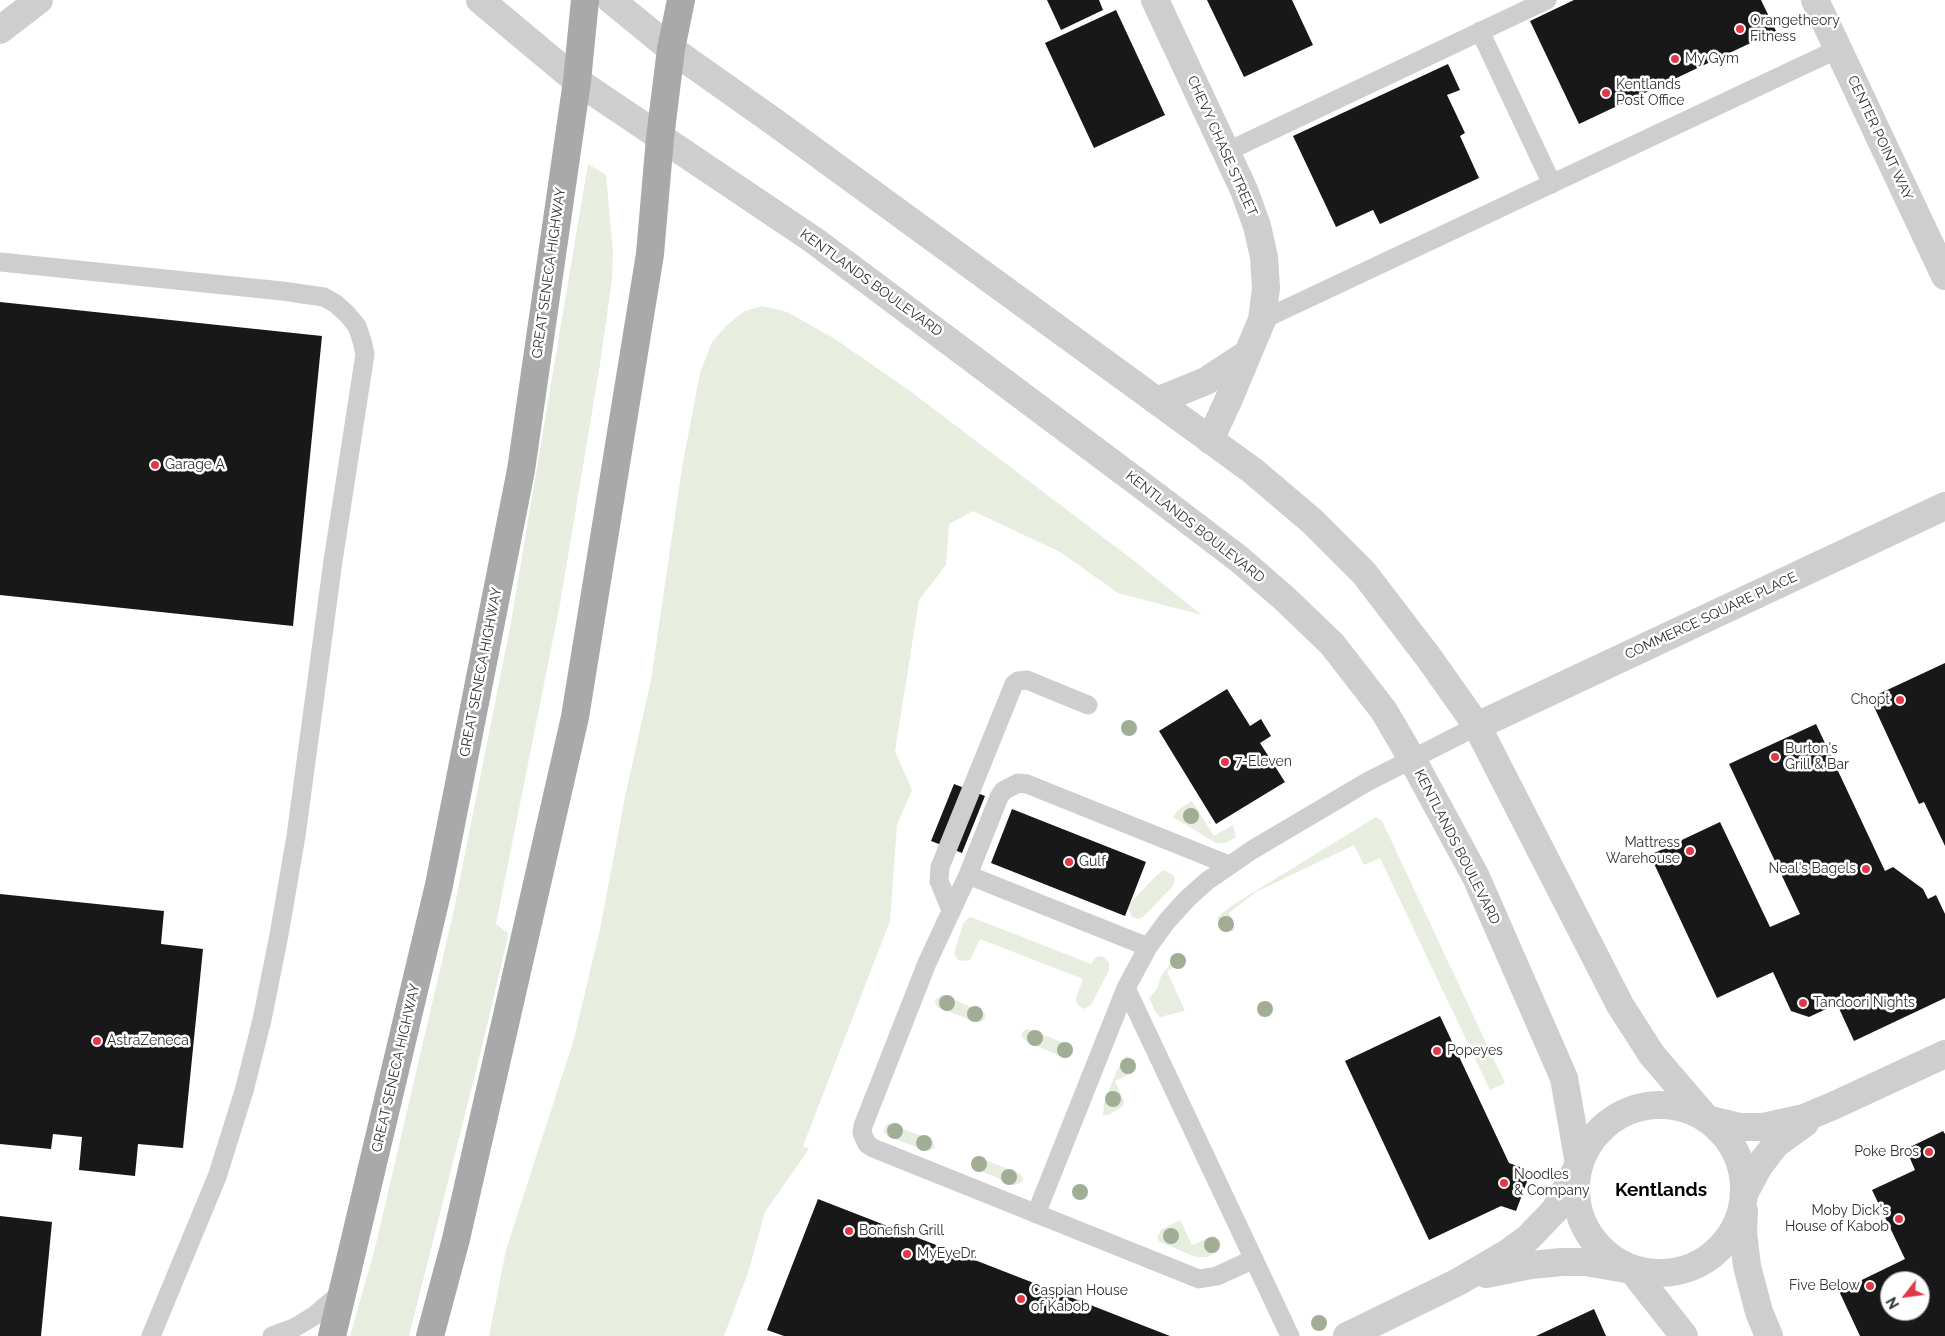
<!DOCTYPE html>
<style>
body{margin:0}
#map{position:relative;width:1945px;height:1336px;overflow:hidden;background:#fff;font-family:Raleway,sans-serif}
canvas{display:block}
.north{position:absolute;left:1880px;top:1271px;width:50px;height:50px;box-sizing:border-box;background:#fff;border:1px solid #adadad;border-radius:50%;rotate:240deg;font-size:14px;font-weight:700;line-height:20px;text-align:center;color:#313131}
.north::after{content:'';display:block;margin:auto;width:18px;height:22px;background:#e03a48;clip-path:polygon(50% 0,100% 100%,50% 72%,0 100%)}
</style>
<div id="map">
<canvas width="1945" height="1336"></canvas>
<div class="north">N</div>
</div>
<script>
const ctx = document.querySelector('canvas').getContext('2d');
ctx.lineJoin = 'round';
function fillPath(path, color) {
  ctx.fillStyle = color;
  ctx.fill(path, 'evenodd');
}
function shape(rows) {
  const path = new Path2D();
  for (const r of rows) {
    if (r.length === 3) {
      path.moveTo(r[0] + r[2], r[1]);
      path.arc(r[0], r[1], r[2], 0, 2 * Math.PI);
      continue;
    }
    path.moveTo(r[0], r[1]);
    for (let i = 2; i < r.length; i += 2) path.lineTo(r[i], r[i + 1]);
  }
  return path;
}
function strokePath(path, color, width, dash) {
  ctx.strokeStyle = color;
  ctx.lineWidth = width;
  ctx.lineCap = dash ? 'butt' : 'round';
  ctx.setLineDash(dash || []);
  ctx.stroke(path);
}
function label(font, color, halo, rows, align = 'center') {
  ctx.font = font + ' Raleway,sans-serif';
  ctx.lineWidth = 5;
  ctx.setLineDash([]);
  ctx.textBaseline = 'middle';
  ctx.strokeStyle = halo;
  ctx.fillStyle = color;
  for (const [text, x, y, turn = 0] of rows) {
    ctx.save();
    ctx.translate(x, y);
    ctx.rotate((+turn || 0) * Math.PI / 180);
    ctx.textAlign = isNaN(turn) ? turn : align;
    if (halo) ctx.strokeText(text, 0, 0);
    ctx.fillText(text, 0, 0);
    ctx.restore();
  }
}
const green = shape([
 [588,164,606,175,613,253,612,279,600,364,560,604,496,924,508,933,507,941,478,1063,409,1336,350,1336,375,1248,453,914,510,628],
 [762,306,787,312,835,339,910,391,1133,560,1202,615,1118,593,1060,552,973,511,949,524,946,565,919,600,895,751,912,790,897,825,890,921,803,1146,809,1149,765,1212,748,1273,724,1336,489,1336,506,1250,574,1039,600,929,625,797,651,680,682,468,700,373,712,342,727,325,745,311],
 [1192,801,1214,836,1233,825,1236,837,1226,843,1216,843,1173,817,1178,810],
 [1376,817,1382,821,1505,1083,1490,1090,1380,858,1364,865,1354,845,1256,892,1229,913,1235,928,1233,931,1224,932,1219,927,1218,917,1231,906],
 [1164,870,1173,875,1175,879,1173,886,1144,916,1139,919,1132,917,1128,909,1131,902,1157,875],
 [971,917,1091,964,1096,957,1102,956,1105,958,1109,963,1109,970,1091,1005,1084,1009,1077,1004,1076,998,1083,979,980,939,970,960,966,961,958,960,954,954,955,950,963,924,967,919],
 [1178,953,1186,958,1181,964,1167,971,1185,1011,1160,1017,1156,1013,1149,998,1157,989,1161,976],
 [942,995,981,1011,985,1014,985,1019,981,1022,976,1022,939,1008,936,1005,935,1000],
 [1029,1029,1069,1045,1073,1049,1072,1054,1063,1057,1027,1042,1021,1036,1024,1030],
 [1126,1056,1133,1059,1136,1069,1132,1073,1115,1081,1124,1101,1123,1106,1109,1115,1103,1115,1104,1103,1117,1070],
 [888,1123,932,1140,935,1148,927,1151,887,1136,883,1131],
 [977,1157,1016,1172,1021,1175,1023,1180,1019,1184,1014,1185,976,1169,973,1168,971,1162],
 [1180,1220,1192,1245,1213,1236,1216,1237,1219,1246,1215,1252,1208,1257,1196,1257,1160,1242,1157,1238,1161,1230]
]);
const building = shape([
 [1047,0,1099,0,1103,10,1061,30],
 [1207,0,1292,0,1313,45,1244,77],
 [1574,0,1761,0,1776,31,1579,124,1530,21],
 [1116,10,1165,115,1094,148,1045,43],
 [1448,64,1460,90,1447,95,1465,133,1460,136,1479,178,1380,224,1373,210,1336,227,1293,136],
 [0,302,322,336,293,626,0,595],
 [1945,663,1945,846,1924,802,1919,804,1870,698],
 [1227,689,1250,726,1261,719,1271,736,1260,743,1285,782,1216,824,1159,731],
 [1816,724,1885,871,1893,867,1923,889,1928,899,1936,895,1945,914,1945,998,1854,1041,1837,1004,1809,1017,1791,1011,1773,972,1717,998,1650,855,1720,822,1770,927,1800,914,1729,764],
 [954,784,985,796,962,853,931,841],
 [1012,809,1146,862,1125,916,991,863],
 [0,894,164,911,161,944,203,949,183,1148,138,1144,135,1176,79,1170,82,1137,53,1134,51,1149,0,1144],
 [1440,1016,1509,1163,1531,1171,1516,1211,1501,1206,1429,1240,1345,1061],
 [1943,1131,1945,1134,1945,1336,1860,1336,1839,1291,1905,1259,1872,1190,1915,1170,1906,1149],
 [1890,1281,1920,1281,1920,1311,1890,1311],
 [818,1199,1170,1336,784,1336,767,1330],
 [0,1216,52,1222,41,1336,0,1336],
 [1594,1309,1606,1336,1536,1336]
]);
const service = shape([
 [1480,31,1552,184],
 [1226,152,1547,0],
 [0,262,282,291,324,297,336,304,347,314,357,326,362,341,365,354,333,561,296,836,279,935,262,1020,244,1091,217,1177,151,1336],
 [1262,320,1838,49],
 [968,875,927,963,863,1126,862,1133,867,1144,873,1148,1199,1279,1217,1276,1254,1259],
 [951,910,939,881,940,867,1014,684,1018,681,1027,680,1088,705],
 [1148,947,968,875,999,797,1003,791,1018,783,1027,784,1229,865],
 [1126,988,1290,1336],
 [1036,1214,1126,988,1148,947,1167,921,1187,899,1207,881,1252,850,1367,782,1477,726],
 [272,1336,294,1328,314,1316,343,1291]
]);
const minor = shape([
 [1155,0,1244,190,1257,226,1264,257,1266,288,1262,320,1228,401,1210,440],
 [1815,0,1945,276],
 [0,30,39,0],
 [1157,401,1206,381,1247,354],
 [1477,726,1945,506],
 [1707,1119,1740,1127,1763,1127,1804,1118,1835,1105,1945,1054],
 [1744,1194,1759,1166,1776,1144,1805,1123],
 [1486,1274,1531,1265,1562,1262,1585,1262,1632,1270],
 [1347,1336,1458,1282,1509,1252,1528,1238,1555,1210,1579,1164]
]);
const tertiary = shape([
 [480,0,577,81,815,241,1156,496,1239,559,1284,598,1332,644,1384,711,1412,759,1476,877,1564,1078,1579,1164],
 [611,0,671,49,773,121,1253,471,1313,522,1364,573,1429,658,1477,726,1620,1005,1652,1055,1707,1119],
 [1660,1189,84],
 [1744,1211,1743,1233,1747,1266,1759,1312,1769,1336],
 [1632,1270,1684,1336]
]);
const primary = shape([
 [332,1336,439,885,521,470,577,81,585,0],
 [430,1336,456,1239,575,717,650,254,660,138,671,49,681,0]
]);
const trees = [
 [1129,728],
 [1191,816],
 [1226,924],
 [1178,961],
 [947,1003],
 [1265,1009],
 [975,1014],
 [1035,1038],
 [1065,1050],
 [1128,1066],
 [1113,1099],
 [895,1131],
 [924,1143],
 [979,1164],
 [1009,1177],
 [1080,1192],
 [1171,1236],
 [1212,1245],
 [1319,1323]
];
const markers = [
 [1740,29,5,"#e03a48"],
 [1675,59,5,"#e03a48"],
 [1606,93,5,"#e03a48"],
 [155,465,5,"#e03a48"],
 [1900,700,5,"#e03a48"],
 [1775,757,5,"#e03a48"],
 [1225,762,5,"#e03a48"],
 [1690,851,5,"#e03a48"],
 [1069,862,5,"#e03a48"],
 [1866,869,5,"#e03a48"],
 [1803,1003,5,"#e03a48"],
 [97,1041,5,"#e03a48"],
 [1437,1051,5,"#e03a48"],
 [1929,1152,5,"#e03a48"],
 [1504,1183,5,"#e03a48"],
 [1899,1219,5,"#e03a48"],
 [849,1231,5,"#e03a48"],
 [907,1254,5,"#e03a48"],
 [1870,1286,5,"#e03a48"],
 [1021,1299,5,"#e03a48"]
];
const poiNames = [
 ["Orangetheory",1750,21],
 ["Fitness",1750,37],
 ["My Gym",1685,59],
 ["Kentlands",1616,85],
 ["Post Office",1616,101],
 ["Garage A",165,465],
 ["Chopt",1890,700,"right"],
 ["Burton's",1785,749],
 ["Grill & Bar",1785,765],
 ["7-Eleven",1235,762],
 ["Mattress",1680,843,"right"],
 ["Warehouse",1680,859,"right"],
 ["Gulf",1079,862],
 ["Neal's Bagels",1856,869,"right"],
 ["Tandoori Nights",1813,1003],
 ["AstraZeneca",107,1041],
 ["Popeyes",1447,1051],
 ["Poke Bros",1919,1152,"right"],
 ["Noodles",1514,1175],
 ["& Company",1514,1191],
 ["Moby Dick's",1889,1211,"right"],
 ["House of Kabob",1889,1227,"right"],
 ["Bonefish Grill",859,1231],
 ["MyEyeDr.",917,1254],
 ["Five Below",1860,1286,"right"],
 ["Caspian House",1031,1291],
 ["of Kabob",1031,1307]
];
const streetNames = [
 ["CENTER POINT WAY",1880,138,65],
 ["CHEVY CHASE STREET",1222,146,66],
 ["GREAT SENECA HIGHWAY",549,273,-82],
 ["KENTLANDS BOULEVARD",871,283,36],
 ["KENTLANDS BOULEVARD",1195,527,38],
 ["COMMERCE SQUARE PLACE",1711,616,-25],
 ["GREAT SENECA HIGHWAY",481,672,-79],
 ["KENTLANDS BOULEVARD",1457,847,63],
 ["GREAT SENECA HIGHWAY",396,1068,-77]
];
const districtNames = [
 ["Kentlands",1661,1190]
];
fillPath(green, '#e7eddf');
fillPath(building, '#181818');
strokePath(service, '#cecece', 19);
strokePath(minor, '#cecece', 28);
strokePath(tertiary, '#cecece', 28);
strokePath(primary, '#a9a9a9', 28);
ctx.fillStyle = '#a1ae95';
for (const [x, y] of trees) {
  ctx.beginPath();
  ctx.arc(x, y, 8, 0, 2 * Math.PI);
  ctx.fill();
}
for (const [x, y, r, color] of markers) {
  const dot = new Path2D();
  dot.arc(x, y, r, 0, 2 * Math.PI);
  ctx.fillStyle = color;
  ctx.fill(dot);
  strokePath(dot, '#fff', 2);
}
label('14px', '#313131', '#fff', poiNames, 'left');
label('14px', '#313131', '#fff', streetNames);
label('bold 19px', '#000', '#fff', districtNames);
</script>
